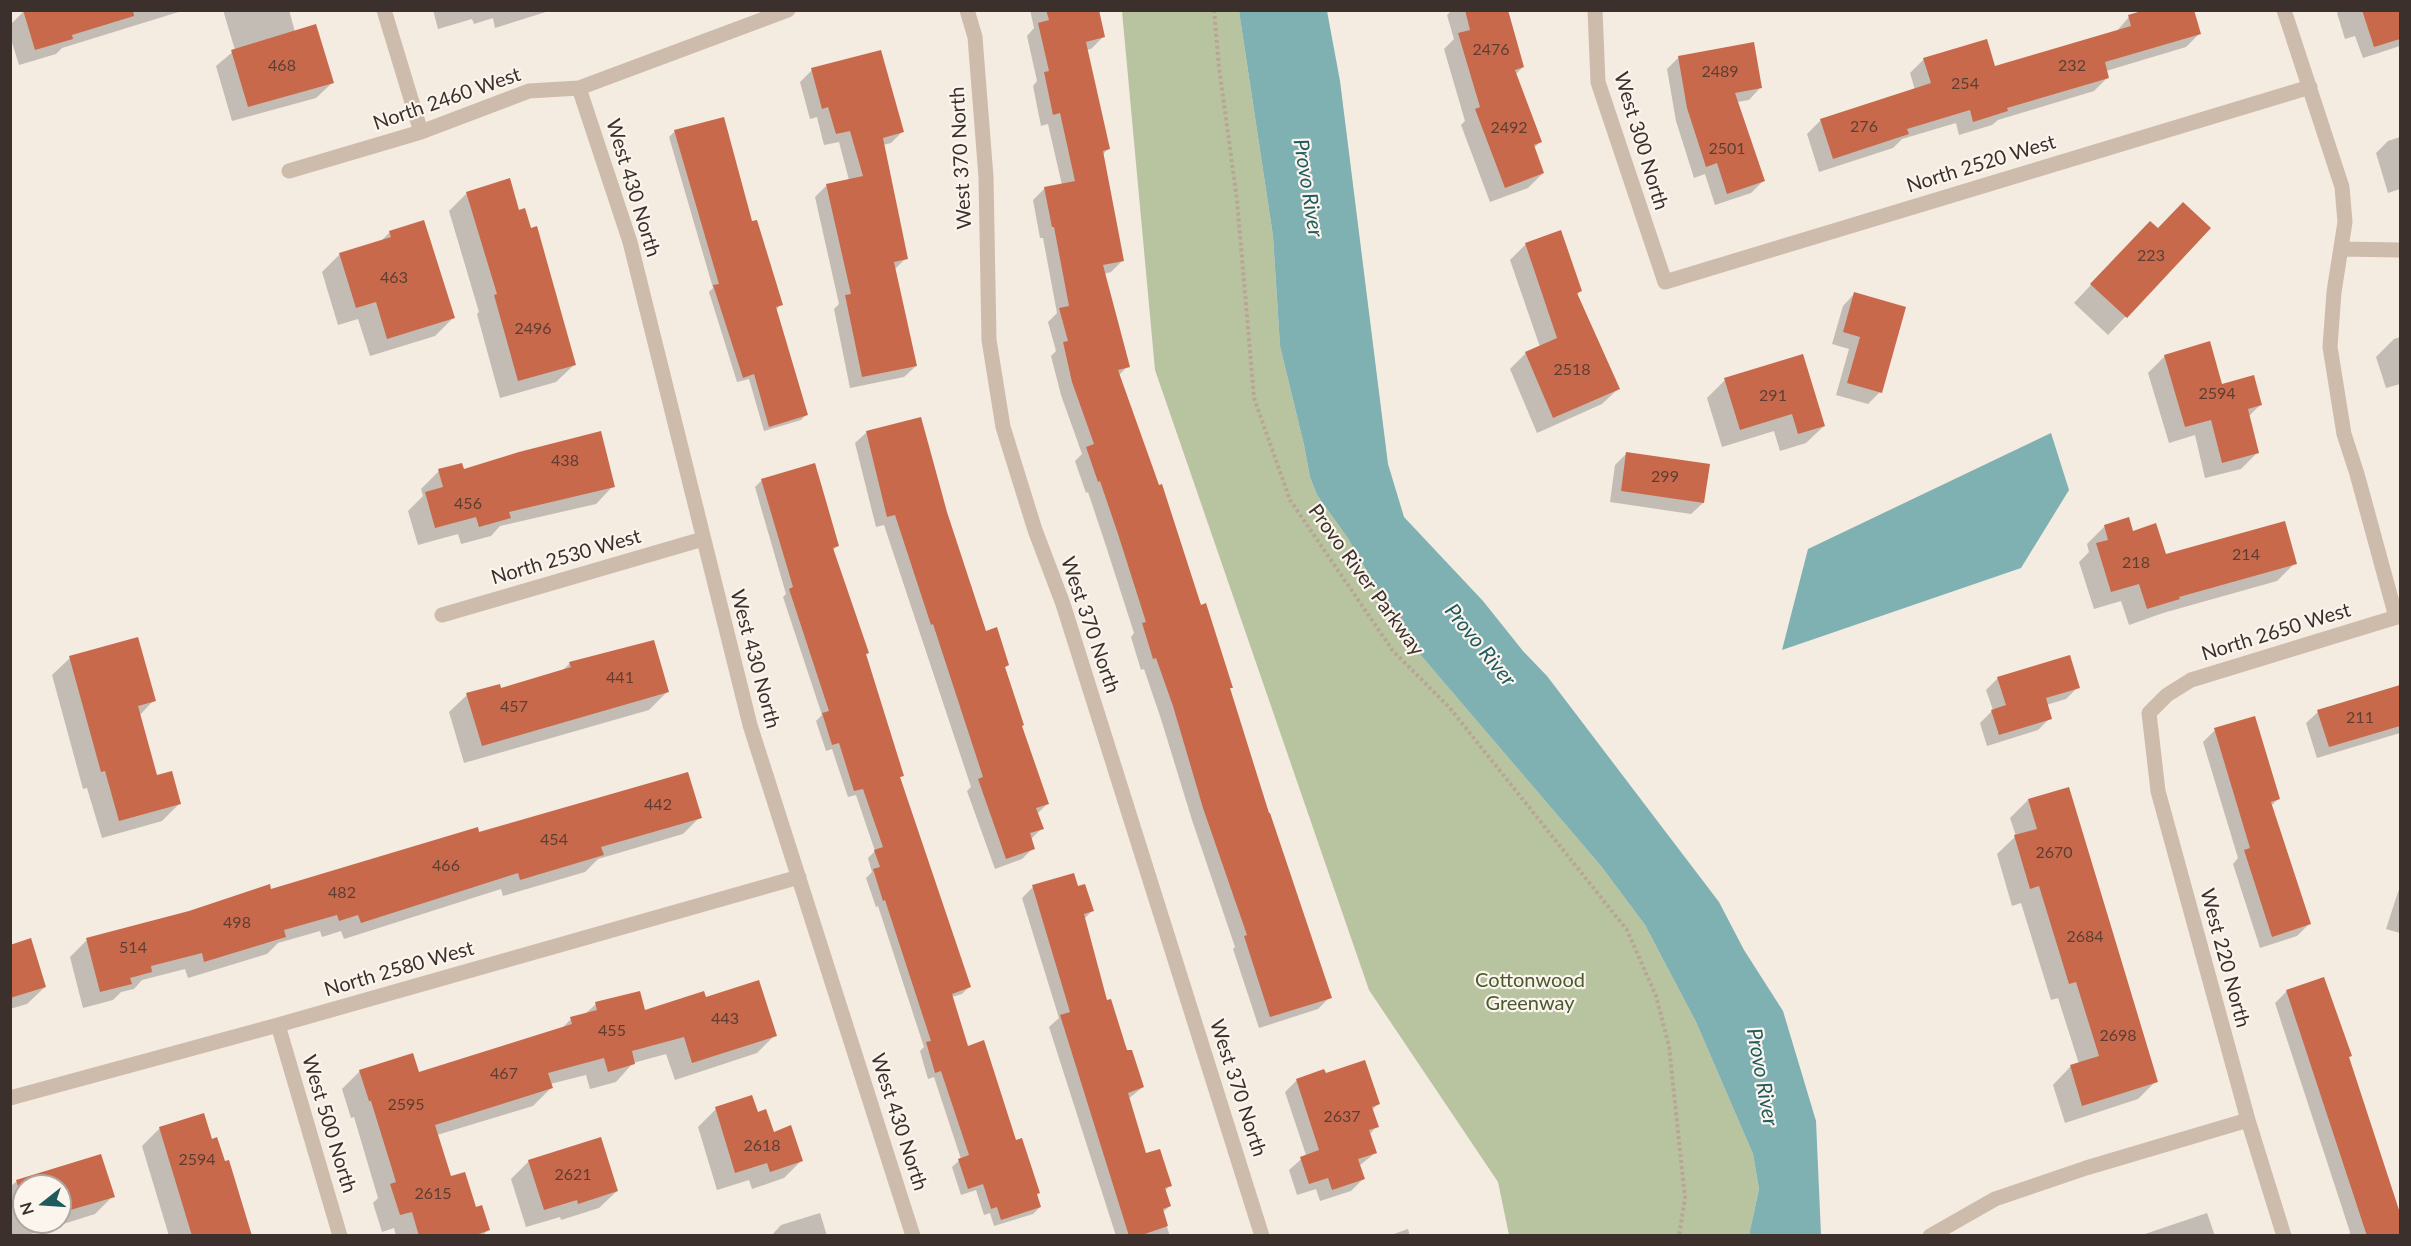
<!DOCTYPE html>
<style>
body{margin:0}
#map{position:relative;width:2411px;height:1246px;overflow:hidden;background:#f4ebe1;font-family:Lato,sans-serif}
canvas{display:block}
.frame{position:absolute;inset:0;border:12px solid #3b302b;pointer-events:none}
.north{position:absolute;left:12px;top:1174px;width:60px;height:60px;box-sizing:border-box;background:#fbf5ee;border:2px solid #aea6a0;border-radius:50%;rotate:253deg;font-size:16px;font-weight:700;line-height:24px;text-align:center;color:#3b302b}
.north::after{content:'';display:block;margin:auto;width:21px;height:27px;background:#1f5a5e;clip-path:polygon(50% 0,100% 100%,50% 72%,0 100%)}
</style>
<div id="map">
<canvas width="2411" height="1246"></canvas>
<div class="frame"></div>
<div class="north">N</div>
</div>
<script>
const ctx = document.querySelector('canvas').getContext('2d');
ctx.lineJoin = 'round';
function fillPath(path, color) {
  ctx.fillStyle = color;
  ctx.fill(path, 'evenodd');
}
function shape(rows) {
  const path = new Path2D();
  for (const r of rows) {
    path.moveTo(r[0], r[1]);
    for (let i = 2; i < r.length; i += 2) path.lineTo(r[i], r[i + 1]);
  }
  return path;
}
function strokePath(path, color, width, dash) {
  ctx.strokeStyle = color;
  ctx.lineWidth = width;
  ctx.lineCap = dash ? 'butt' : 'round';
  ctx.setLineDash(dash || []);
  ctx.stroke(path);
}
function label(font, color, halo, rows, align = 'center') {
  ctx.font = font + ' Lato,sans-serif';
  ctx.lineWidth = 4.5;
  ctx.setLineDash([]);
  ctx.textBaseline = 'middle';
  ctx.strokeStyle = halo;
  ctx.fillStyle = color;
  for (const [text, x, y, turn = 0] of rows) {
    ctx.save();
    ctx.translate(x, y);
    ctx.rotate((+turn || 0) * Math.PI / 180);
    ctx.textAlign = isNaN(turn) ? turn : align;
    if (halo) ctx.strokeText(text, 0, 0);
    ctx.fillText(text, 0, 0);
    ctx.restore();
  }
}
const green = shape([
 [1122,11,1239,11,1273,236,1280,346,1304,445,1310,477,1317,495,1347,537,1406,638,1601,866,1645,925,1696,1022,1753,1154,1759,1189,1749,1235,1509,1235,1498,1182,1369,990,1155,370]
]);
const water = shape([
 [1239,11,1327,11,1340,81,1388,464,1404,517,1483,601,1523,651,1547,676,1719,902,1744,950,1783,1011,1816,1121,1821,1235,1749,1235,1759,1189,1753,1154,1696,1022,1645,925,1601,866,1406,638,1347,537,1317,495,1310,477,1304,445,1280,346,1273,236],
 [2051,433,2069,490,2021,568,1782,650,1808,549]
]);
const shadow = shape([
 [28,10,185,10,62,48,56,54,19,65,10,36,10,25,23,12],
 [223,10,289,10,295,32,332,83,316,98,232,121,216,66,235,50],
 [433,10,552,10,495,28,493,18,474,24,472,19,438,29],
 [1030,10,1086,10,1103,37,1091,49,1086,50,1108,149,1102,155,1123,260,1111,272,1104,274,1128,366,1118,376,1200,607,1231,687,1228,690,1268,815,1330,997,1318,1009,1259,1028,1233,949,1235,947,1192,820,1161,719,1144,669,1141,670,1131,637,1134,633,1106,546,1088,492,1086,493,1075,461,1082,454,1061,395,1051,356,1056,351,1048,322,1057,313,1043,238,1040,238,1033,200,1045,188,1062,185,1048,124,1041,126,1033,86,1037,81,1027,36,1034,28],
 [1452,10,1507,10,1523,67,1515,75,1540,142,1533,149,1543,173,1528,188,1490,202,1461,125,1465,121,1444,49,1454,39,1447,15],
 [2340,10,2400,10,2400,46,2363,58,2355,36,2345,39,2337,13],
 [2129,17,2200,33,2186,47,2106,71,2108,77,2094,91,1998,120,1992,125,1959,135,1956,123,1902,139,1893,148,1819,172,1807,134,1821,120,1915,90,1910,73,1924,59,1994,68,2116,32],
 [1679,57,1760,88,1749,100,1737,102,1763,181,1751,193,1715,205,1705,174,1694,178,1676,121,1667,69],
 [812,70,903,131,891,143,883,145,906,258,894,270,916,366,904,377,850,388,834,309,839,304,815,197,826,186,849,180,839,142,824,145,817,117,810,119,800,82],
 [722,119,751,223,781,304,776,310,806,415,801,420,764,431,749,379,737,382,709,292,713,288,669,137,674,132],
 [2400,137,2400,189,2388,193,2376,153,2388,141],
 [467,193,518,212,574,365,556,382,500,398,477,314,479,312,449,211],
 [2209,228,2108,335,2074,303,2132,241,2158,230],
 [390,232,453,318,435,336,370,356,358,319,338,325,322,272,340,254,381,241],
 [1526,244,1581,290,1577,295,1618,389,1602,404,1537,433,1510,369,1526,353,1540,347,1510,260],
 [1854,294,1880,392,1868,404,1836,395,1849,349,1832,344,1843,306],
 [2400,337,2400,384,2386,388,2376,357,2394,339],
 [2165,356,2261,404,2248,417,2258,452,2241,469,2205,478,2195,435,2169,443,2148,373],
 [1725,380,1824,426,1806,443,1780,451,1774,431,1722,447,1707,398],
 [867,432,946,512,985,633,1008,665,1004,668,1021,727,1048,803,1037,814,1042,828,1030,840,1033,848,1022,859,995,869,967,791,971,787,884,525,876,527,855,443],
 [1627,453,1703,503,1691,514,1610,502,1615,465],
 [439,471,463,471,613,486,596,504,500,526,491,536,461,544,458,534,418,545,408,511,423,496,421,489],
 [762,480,837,546,832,551,868,653,865,655,903,775,899,778,969,987,962,994,952,997,967,1048,1015,1142,1036,1195,1040,1207,1033,1214,994,1226,990,1213,984,1215,976,1190,961,1195,952,1167,961,1159,934,1077,928,1079,920,1051,924,1047,878,906,876,907,866,878,872,872,868,858,875,851,856,795,848,797,832,749,826,751,816,721,822,715,783,597,786,594,755,487],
 [2105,526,2165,556,2295,563,2277,581,2163,613,2129,625,2121,601,2094,609,2079,562,2089,552,2087,544],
 [70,658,154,700,139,716,156,777,179,804,162,821,102,838,87,788,83,789,52,675],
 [570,663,667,692,649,710,464,763,449,712,467,695,500,690,562,671],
 [1998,678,2078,687,2066,699,2046,705,2050,718,2038,730,1987,746,1980,723,1993,710,1986,690],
 [2400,687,2400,733,2317,758,2306,723,2318,712],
 [2215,730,2278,799,2271,806,2309,924,2297,936,2260,948,2233,864,2238,858,2203,742],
 [2068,789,2156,1081,2138,1099,2065,1123,2053,1085,2070,1067,2079,1064,2058,998,2051,1000,2021,903,2012,906,1997,854,2016,836,2010,818,2028,800],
 [700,817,683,834,598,859,585,872,503,896,501,889,344,939,341,931,322,937,320,931,278,943,267,954,188,978,185,969,142,980,134,989,121,992,113,1000,83,1008,70,957,87,940,478,834],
 [2400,886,2400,933,2386,929],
 [1033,887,1077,888,1092,911,1084,919,1106,1002,1126,1052,1143,1087,1128,1099,1145,1155,1170,1185,1165,1191,1170,1206,1162,1213,1170,1236,1116,1236,1049,1027,1059,1018,1022,898],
 [10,946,45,987,27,1004,10,1009],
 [2287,991,2347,1058,2398,1211,2400,1210,2400,1236,2349,1236,2350,1232,2275,1003],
 [705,999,775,1035,757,1053,675,1080,666,1054,633,1063,616,1082,590,1089,586,1075,550,1084,551,1088,533,1106,437,1135,450,1178,475,1209,488,1230,482,1236,396,1236,394,1228,382,1232,373,1203,378,1198,354,1117,351,1118,342,1089,360,1071,418,1074,561,1029,571,1019,584,1015,596,1004,644,1012],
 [1325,1075,1378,1104,1372,1110,1377,1126,1369,1135,1375,1153,1359,1166,1363,1179,1351,1191,1320,1201,1316,1189,1297,1195,1289,1170,1306,1155,1285,1092,1297,1080],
 [716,1109,757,1114,773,1134,802,1160,784,1178,752,1189,749,1180,717,1190,698,1127],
 [160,1128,211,1141,250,1236,169,1236,142,1146],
 [100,1155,113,1196,95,1214,25,1236,10,1236,10,1187,17,1181],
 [24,1186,60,1186,60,1222,24,1222],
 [529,1161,617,1191,599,1208,561,1220,560,1217,526,1227,511,1179],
 [820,1213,827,1236,771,1236,781,1225],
 [2207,1213,2215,1236,2139,1236],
 [1408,1229,1410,1236,1388,1236]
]);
const building = shape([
 [23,10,133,10,134,16,72,35,73,39,35,50],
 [1046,10,1099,10,1105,37,1086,42,1110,149,1103,151,1124,261,1103,265,1130,367,1118,370,1159,485,1162,484,1201,605,1206,603,1233,688,1230,688,1269,813,1270,813,1332,998,1270,1017,1244,936,1247,935,1203,808,1173,706,1156,658,1153,659,1142,623,1146,622,1118,534,1100,481,1098,482,1086,447,1094,444,1072,382,1063,342,1068,341,1059,308,1069,306,1054,227,1052,227,1044,187,1075,181,1060,113,1053,115,1044,72,1049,71,1038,23,1049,20],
 [1465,10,1508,10,1524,67,1515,70,1542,142,1534,145,1544,173,1505,188,1475,109,1480,107,1458,33,1470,30],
 [2145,10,2194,10,2201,34,2105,62,2109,78,2007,108,2008,111,1973,122,1970,110,1907,129,1909,134,1833,159,1820,119,1931,83,1923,58,1987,39,1995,66,2131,26,2128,15],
 [2362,10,2400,10,2400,39,2374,47],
 [316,24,334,83,248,107,231,50],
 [1754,42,1762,88,1735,93,1765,181,1727,194,1717,163,1706,167,1687,108,1678,56],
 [881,50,904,132,883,138,908,259,894,262,917,366,862,377,845,295,851,294,826,184,863,176,850,131,836,134,828,107,822,109,811,68],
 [724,117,752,221,757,220,783,305,776,307,808,415,769,427,754,374,743,378,713,285,719,284,674,130],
 [510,178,519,210,525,208,531,228,537,226,576,365,518,381,494,295,497,294,466,192],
 [2183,202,2211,228,2127,318,2090,284,2150,221,2158,228],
 [424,220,455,318,387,339,376,302,356,308,339,253,391,237,389,231],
 [1561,230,1582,291,1577,293,1620,389,1553,418,1525,352,1557,338,1525,243],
 [1854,292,1906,307,1882,393,1847,383,1860,337,1843,332],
 [2210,341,2222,384,2254,375,2262,405,2248,409,2259,453,2222,463,2211,420,2185,427,2164,355],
 [1803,354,1825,426,1798,434,1792,414,1740,430,1724,378],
 [921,417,947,512,986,631,997,627,1009,665,1005,667,1024,725,1022,726,1049,804,1036,808,1044,829,1030,833,1035,849,1006,859,978,779,983,777,933,624,931,625,895,515,887,517,866,431],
 [601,431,615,487,509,512,511,518,479,527,476,517,435,528,425,492,443,487,438,469,462,463,464,469,519,452],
 [1626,452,1710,464,1704,503,1621,491],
 [815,463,839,546,833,548,869,653,866,654,904,776,900,777,971,987,952,994,968,1046,984,1040,1016,1140,1022,1138,1040,1193,1037,1194,1041,1207,1001,1220,997,1207,991,1209,983,1184,968,1189,958,1159,969,1155,941,1071,935,1073,926,1042,931,1041,885,900,883,901,873,869,880,867,874,850,883,847,863,789,854,791,839,743,832,745,822,713,829,711,789,589,793,587,761,479],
 [2129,517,2133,531,2156,523,2166,554,2285,521,2297,564,2179,597,2180,599,2147,609,2139,584,2111,592,2096,543,2108,540,2104,525],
 [138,637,156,701,138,706,157,775,172,771,181,804,119,821,105,771,101,772,69,656],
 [654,640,669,692,482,746,466,693,500,684,501,688,571,667,569,662],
 [2070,655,2080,688,2046,698,2052,719,1999,735,1991,710,2006,705,1997,677],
 [2400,685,2400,726,2329,747,2317,710],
 [2255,716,2280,799,2271,802,2311,924,2272,937,2244,850,2250,848,2214,728],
 [688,772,702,818,601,847,604,855,520,880,518,873,361,923,358,915,339,921,337,915,284,930,286,937,204,962,202,953,151,966,152,972,130,978,132,984,100,992,86,938,189,911,270,884,271,889,478,827,479,832],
 [2069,787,2158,1082,2082,1106,2070,1065,2099,1056,2076,982,2069,984,2039,886,2030,889,2014,835,2037,829,2028,799],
 [1074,873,1078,886,1085,884,1094,911,1084,914,1107,1000,1111,999,1127,1050,1132,1050,1144,1087,1128,1093,1146,1153,1160,1149,1172,1186,1165,1188,1171,1206,1163,1209,1168,1226,1139,1236,1129,1236,1060,1015,1070,1012,1032,885],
 [31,938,46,987,10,998,10,945],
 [2324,977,2352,1056,2349,1057,2400,1213,2400,1236,2367,1236,2286,990],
 [759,980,777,1036,692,1063,684,1037,632,1051,635,1064,608,1072,604,1058,548,1073,553,1088,435,1125,451,1176,465,1172,476,1207,482,1205,490,1230,473,1236,419,1236,412,1212,400,1215,390,1184,396,1182,371,1101,369,1101,359,1070,413,1053,419,1072,572,1024,570,1017,597,1010,595,1002,640,991,645,1010,704,991,706,997],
 [1365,1060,1380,1104,1372,1107,1379,1127,1369,1130,1377,1153,1358,1159,1365,1179,1332,1190,1328,1178,1309,1184,1300,1157,1319,1150,1296,1079,1324,1069,1326,1073],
 [752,1095,758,1112,766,1109,774,1132,791,1125,803,1161,770,1172,767,1163,735,1173,715,1107],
 [204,1113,212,1139,217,1137,225,1161,229,1160,252,1236,192,1236,159,1127],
 [601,1137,618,1191,578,1204,577,1200,544,1210,528,1160],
 [101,1154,115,1197,60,1213,60,1186,24,1186,24,1206,16,1180]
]);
const path = shape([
 [1214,10,1219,67,1237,200,1254,398,1290,500,1393,651,1449,707,1627,930,1656,996,1669,1046,1685,1198,1679,1236]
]);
const minor = shape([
 [384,10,421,132],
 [967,10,975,37,986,177,989,340,1003,427,1035,530,1063,604,1262,1236],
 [1595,10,1598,82,1665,282,2310,87],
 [2284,10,2342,187,2345,222,2334,292,2330,347,2344,434,2357,474,2396,617],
 [579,88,630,242,750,725,913,1236],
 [289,171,421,132,529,91,579,88,788,10],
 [2342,249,2400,250],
 [442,615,703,539],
 [278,1025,340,1236],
 [10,1098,278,1025,799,877],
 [1930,1236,1995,1199,2086,1168,2248,1120],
 [2284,1236,2248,1120,2158,791,2149,713,2167,695,2191,680,2400,616]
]);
const numberNames = [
 ["2476",1491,50],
 ["468",282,66],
 ["232",2072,66],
 ["2489",1720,72],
 ["254",1965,84],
 ["276",1864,127],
 ["2492",1509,128],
 ["2501",1727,149],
 ["223",2151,256],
 ["463",394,278],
 ["2496",533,329],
 ["2518",1572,370],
 ["2594",2217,394],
 ["291",1773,396],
 ["438",565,461],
 ["299",1665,477],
 ["456",468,504],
 ["214",2246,555],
 ["218",2136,563],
 ["441",620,678],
 ["457",514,707],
 ["211",2360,718],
 ["442",658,805],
 ["454",554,840],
 ["2670",2054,853],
 ["466",446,866],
 ["482",342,893],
 ["498",237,923],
 ["2684",2085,937],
 ["514",133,948],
 ["443",725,1019],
 ["455",612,1031],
 ["2698",2118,1036],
 ["467",504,1074],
 ["2595",406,1105],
 ["2637",1342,1117],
 ["2618",762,1146],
 ["2594",197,1160],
 ["2621",573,1175],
 ["2615",433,1194]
];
const streetNames = [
 ["North 2460 West",447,99,-19],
 ["West 300 North",1641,141,73],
 ["West 370 North",961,158,-93],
 ["North 2520 West",1981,164,-17],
 ["West 430 North",633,188,73],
 ["North 2530 West",566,557,-16],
 ["Provo River Parkway",1366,580,54],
 ["West 370 North",1090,625,71],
 ["North 2650 West",2276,632,-17],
 ["West 430 North",755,659,75],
 ["West 220 North",2225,958,75],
 ["North 2580 West",399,969,-16],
 ["West 370 North",1238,1088,72],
 ["West 430 North",899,1122,72],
 ["West 500 North",329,1124,73]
];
const parkNames = [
 ["Cottonwood",1530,981],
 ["Greenway",1530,1004]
];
const waterNames = [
 ["Provo River",1308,188,81],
 ["Provo River",1480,645,51],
 ["Provo River",1762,1077,80]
];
fillPath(green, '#b8c4a0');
fillPath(water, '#7fb0b2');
fillPath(shadow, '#0003');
fillPath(building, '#c8694b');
strokePath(path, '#b9a596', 4, [3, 3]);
strokePath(minor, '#cdbbac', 15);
label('16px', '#5e3e33', null, numberNames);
label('20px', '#3b302b', '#fbf5ee', streetNames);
label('20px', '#4a5a2e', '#fbf5ee', parkNames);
label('italic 21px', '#1f5a5e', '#fbf5ee', waterNames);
</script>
